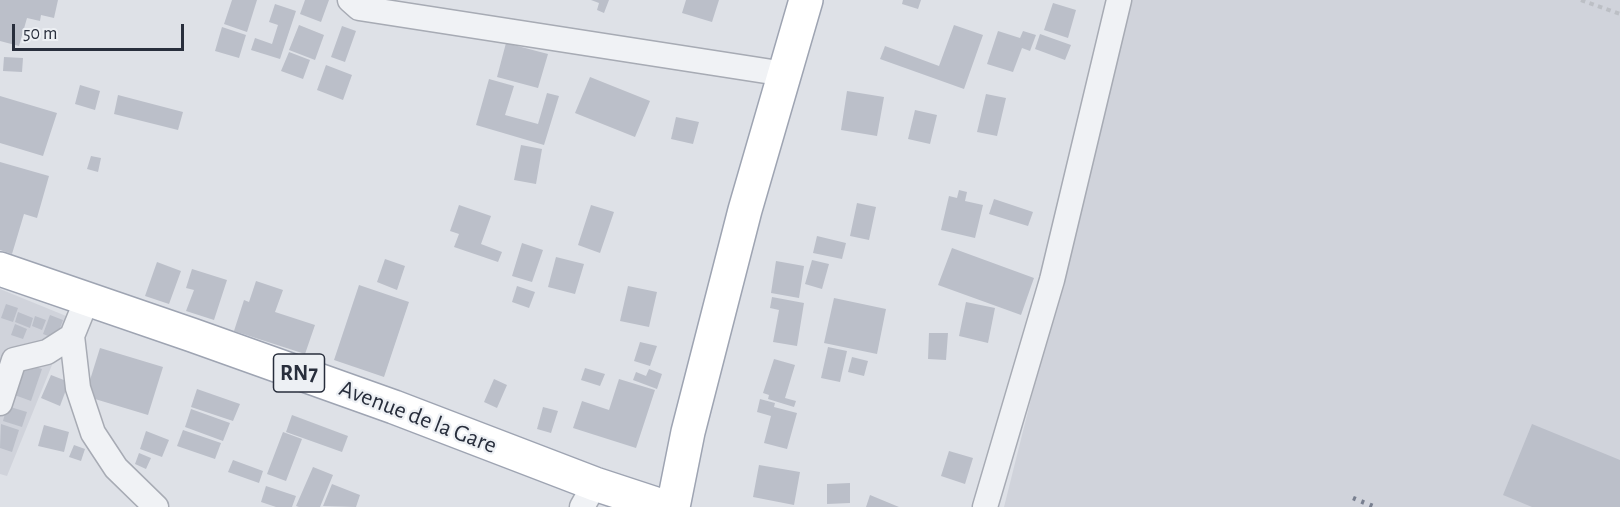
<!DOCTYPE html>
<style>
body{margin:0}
#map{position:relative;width:1620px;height:507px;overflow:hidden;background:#dee1e7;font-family:"Alegreya Sans",sans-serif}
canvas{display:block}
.scale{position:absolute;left:12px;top:24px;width:172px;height:27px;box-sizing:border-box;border:3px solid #282e3c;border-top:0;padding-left:8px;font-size:18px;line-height:21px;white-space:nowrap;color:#282e3c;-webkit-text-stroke:4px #edf0f4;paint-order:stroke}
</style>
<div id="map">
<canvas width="1620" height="507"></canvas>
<div class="scale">50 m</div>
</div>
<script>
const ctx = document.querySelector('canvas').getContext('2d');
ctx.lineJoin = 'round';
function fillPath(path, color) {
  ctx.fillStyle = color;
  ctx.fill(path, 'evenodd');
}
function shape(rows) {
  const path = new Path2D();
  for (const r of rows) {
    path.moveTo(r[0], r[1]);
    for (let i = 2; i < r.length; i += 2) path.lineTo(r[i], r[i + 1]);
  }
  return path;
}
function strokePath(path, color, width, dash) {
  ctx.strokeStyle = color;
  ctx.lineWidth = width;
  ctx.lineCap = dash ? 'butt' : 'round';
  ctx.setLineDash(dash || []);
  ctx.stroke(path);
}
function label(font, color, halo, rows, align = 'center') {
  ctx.font = font + ' "Alegreya Sans",sans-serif';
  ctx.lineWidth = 4.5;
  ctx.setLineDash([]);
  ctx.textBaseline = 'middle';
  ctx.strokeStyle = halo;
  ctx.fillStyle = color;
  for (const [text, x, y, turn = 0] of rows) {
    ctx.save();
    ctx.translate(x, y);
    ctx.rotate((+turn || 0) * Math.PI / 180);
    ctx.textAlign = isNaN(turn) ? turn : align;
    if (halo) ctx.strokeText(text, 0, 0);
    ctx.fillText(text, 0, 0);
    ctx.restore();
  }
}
const built = shape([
 [1131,0,1620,0,1620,507,1004,507],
 [0,289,71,318,7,476,0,474]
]);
const building = shape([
 [0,0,58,0,54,18,41,15,40,21,27,18,19,46,0,41],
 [232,0,257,0,247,32,224,24],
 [305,0,329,0,321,22,300,14],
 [591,0,609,0,604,13,597,10,599,3],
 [686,0,719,0,712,22,682,13],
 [903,0,921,0,918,9,902,4],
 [1053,3,1076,10,1068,38,1044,30],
 [275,4,296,11,280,59,251,50,255,38,272,44,278,25,269,22],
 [299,25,324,35,315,60,289,50],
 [954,25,983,35,964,89,880,59,885,46,939,66],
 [342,26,356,31,345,62,331,57],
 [222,27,246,35,239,58,215,51],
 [998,31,1020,38,1023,31,1036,35,1030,51,1022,48,1013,72,987,64],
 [1040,34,1071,45,1065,60,1035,49],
 [506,43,548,54,538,88,497,77],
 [289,52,310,60,303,79,281,71],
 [4,57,23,58,22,72,3,71],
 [326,65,352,75,343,100,317,90],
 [590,77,650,101,635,137,575,113],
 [489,79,514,86,505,115,538,124,547,93,559,96,544,145,476,125],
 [80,85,100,91,95,110,75,104],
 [847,91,884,97,877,136,841,130],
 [986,94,1006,98,997,136,977,132],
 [118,95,183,112,178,130,114,114],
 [0,96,57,113,43,156,0,143],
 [915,110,937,115,930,144,908,139],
 [676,117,699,122,693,144,671,139],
 [521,145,542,149,536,184,514,180],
 [91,156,101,158,98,172,87,169],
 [0,162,49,176,37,218,24,214,12,254,0,250],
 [959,190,967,192,965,201,983,205,975,238,941,230,949,196,957,198],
 [994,199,1033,212,1028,226,989,214],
 [857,203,876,207,869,240,850,236],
 [459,205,491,216,481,244,502,252,498,262,454,247,459,234,450,231],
 [591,205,614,212,600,253,578,245],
 [817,236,846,243,842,259,813,253],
 [522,243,543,250,532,282,512,276],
 [952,248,1034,278,1021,315,938,285],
 [556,257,584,264,575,294,548,287],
 [385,259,405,266,397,290,377,282],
 [812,260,829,264,822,289,805,284],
 [776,261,804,266,799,298,771,293],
 [157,262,181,271,169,304,145,296],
 [192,269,227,280,214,320,186,311,194,290,186,288],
 [256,281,283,290,275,312,315,325,305,354,234,331,244,300,249,302],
 [359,285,409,302,384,377,334,360],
 [517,286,535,292,529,308,512,302],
 [628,286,657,292,649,327,620,321],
 [772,297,804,303,797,346,773,342,779,310,770,308],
 [834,298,886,309,877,354,824,343],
 [966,302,995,308,988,343,959,336],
 [6,304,18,308,13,322,1,318],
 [18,312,33,318,30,328,15,322],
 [50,315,63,320,56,339,43,334],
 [35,316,46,320,42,330,32,326],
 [15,324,27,329,23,339,11,335],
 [929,333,948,333,946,360,928,359],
 [640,342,657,346,650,366,634,361],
 [828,347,847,351,840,382,821,378],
 [100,348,163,367,148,415,85,396],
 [852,357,868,361,864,376,848,372],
 [774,359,795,365,785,398,796,401,794,407,768,399,769,395,763,393],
 [20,362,42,369,31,401,9,393],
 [585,368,605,374,600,386,581,380],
 [649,369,662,374,657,389,633,380,636,372,646,376],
 [51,375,69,382,60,406,41,398],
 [494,379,507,385,497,408,484,402],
 [619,379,655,390,636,448,573,428,582,401,609,410],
 [197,389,240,404,233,421,191,407],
 [760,399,775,403,774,407,797,413,787,449,764,443,771,416,757,412],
 [7,406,27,412,22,427,3,421],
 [543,407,558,411,551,433,537,429],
 [191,409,230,423,223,441,185,427],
 [292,415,348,436,342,452,286,432],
 [1,424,19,430,12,452,0,448],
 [1532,424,1620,460,1620,507,1532,507,1503,495],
 [44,425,69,432,64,452,38,446],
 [183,430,221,443,215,459,177,446],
 [146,431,169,440,162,457,140,449],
 [283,432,302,439,286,481,267,474],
 [74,445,85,449,81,461,69,457],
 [949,451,973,458,965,484,941,476],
 [139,453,151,458,146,469,135,464],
 [233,460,263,471,259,483,228,472],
 [759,465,800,472,794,505,753,497],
 [313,467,333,475,320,507,299,507,296,506],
 [850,483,850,503,827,504,827,484],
 [332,484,360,495,356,507,323,506],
 [266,486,296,496,292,507,276,507,261,502],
 [870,495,899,507,866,507]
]);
const path = shape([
 [1581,0,1620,14]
]);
const street = shape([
 [350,0,359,8,785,74],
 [87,299,72,336,78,388,93,433,116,468,156,507],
 [0,403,14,360,47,352,72,336],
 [582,507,595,484],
 [985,507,1052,280,1119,0]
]);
const primary = shape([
 [0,269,192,335,394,407,595,484,665,507],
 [673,507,688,432,745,210,806,0]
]);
const rail = shape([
 [1353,498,1375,507]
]);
const shields = [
 [299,373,51]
];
const shieldNames = [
 ["RN7",299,373]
];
const streetNames = [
 ["Avenue de la Gare",418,417,21]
];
fillPath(built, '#d0d3db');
fillPath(building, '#bbbfc9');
strokePath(street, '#a7abb4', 27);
strokePath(primary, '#9ea4b2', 36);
strokePath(path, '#bcbfc5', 4, [4.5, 4.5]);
strokePath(street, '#f0f2f5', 24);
strokePath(primary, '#fff', 33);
strokePath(rail, '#787f8f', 4.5, [3, 6]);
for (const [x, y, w] of shields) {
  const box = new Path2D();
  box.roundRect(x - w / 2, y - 19, w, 38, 4.5);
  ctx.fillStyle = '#edf0f4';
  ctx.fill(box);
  strokePath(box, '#282e3c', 1.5);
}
label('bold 22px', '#282e3c', null, shieldNames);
label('24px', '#282e3c', '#edf0f4', streetNames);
</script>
